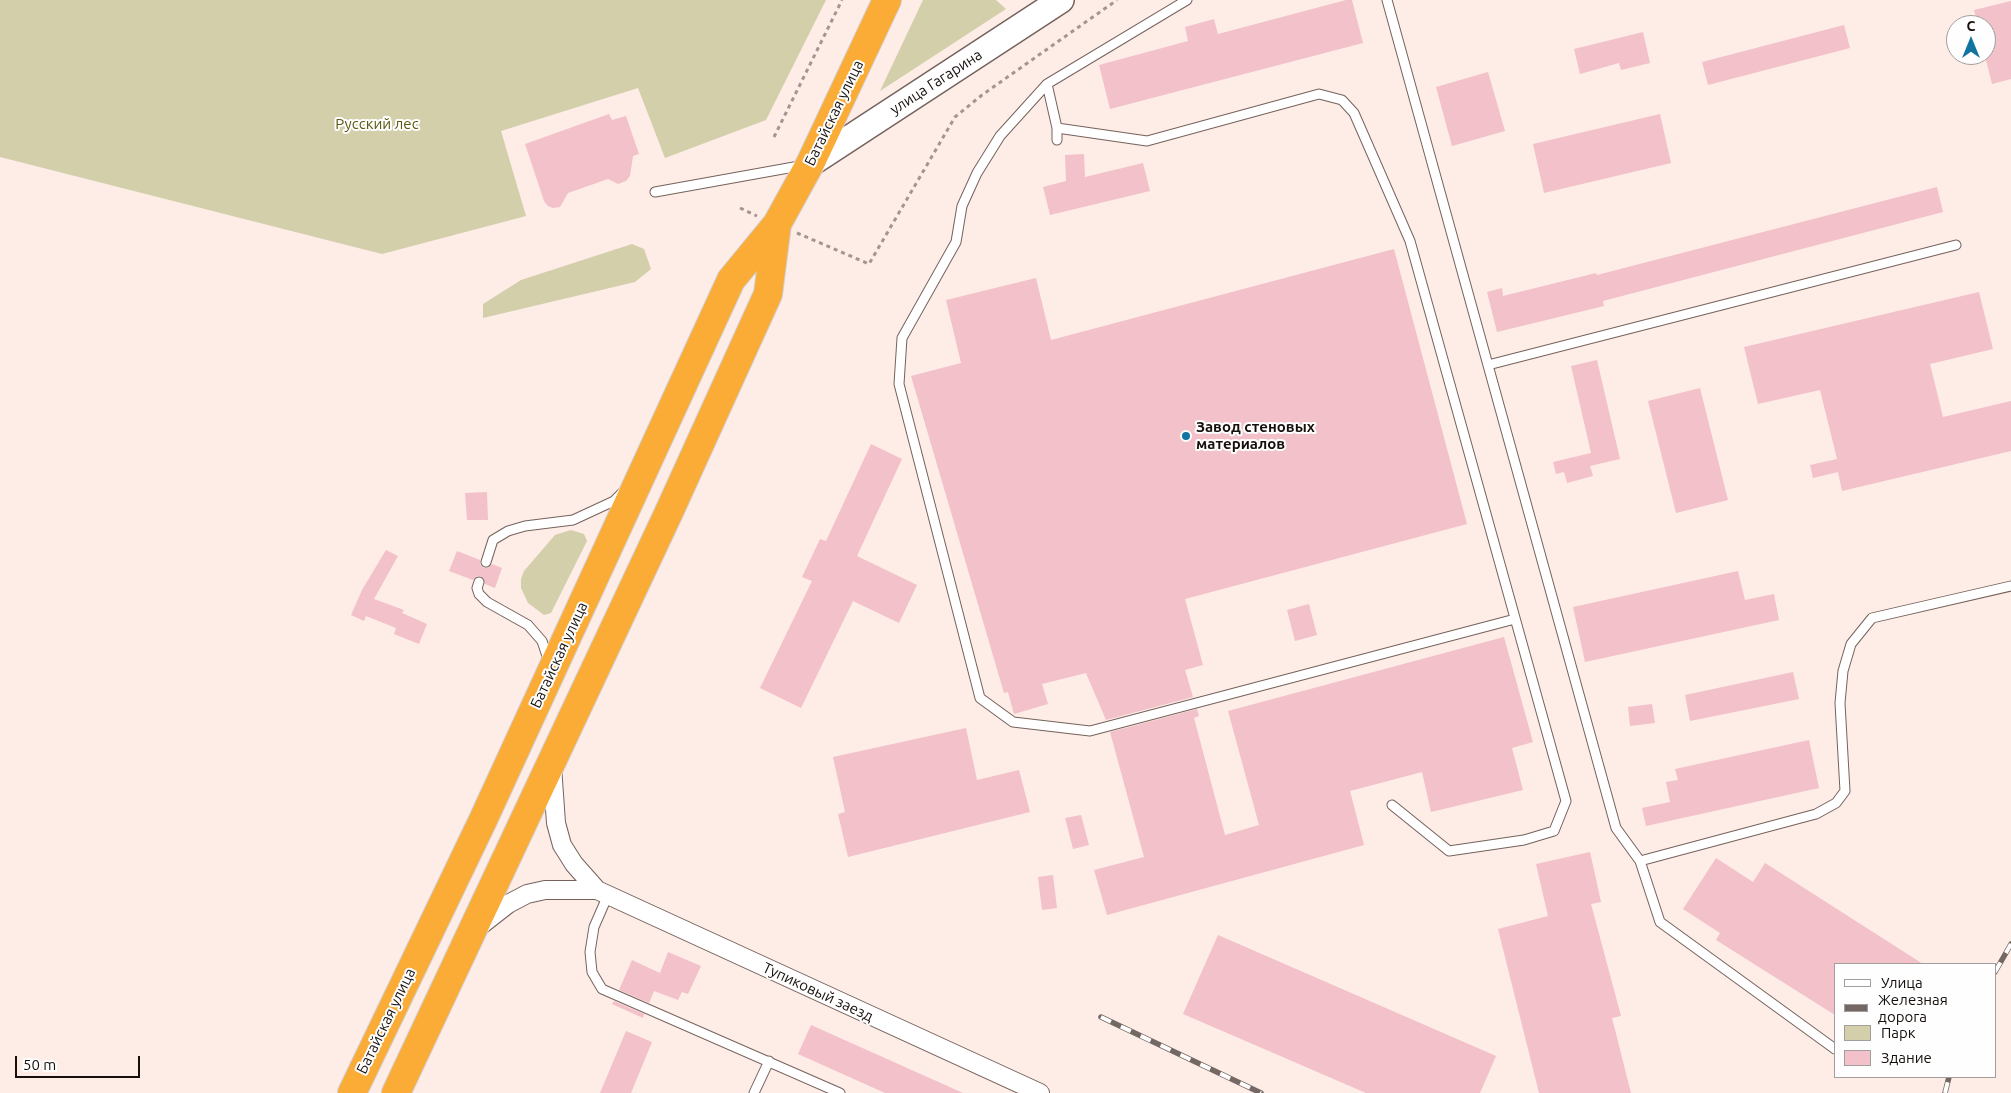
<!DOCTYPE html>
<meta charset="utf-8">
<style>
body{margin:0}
#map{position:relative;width:2011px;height:1093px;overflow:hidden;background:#feece6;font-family:Ubuntu,sans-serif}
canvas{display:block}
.legend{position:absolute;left:1834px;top:963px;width:162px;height:115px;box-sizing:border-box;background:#fefefe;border:1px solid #a19e9d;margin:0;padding:6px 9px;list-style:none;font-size:15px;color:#160f0c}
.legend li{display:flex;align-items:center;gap:10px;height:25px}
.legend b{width:25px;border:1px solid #a19e9d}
.north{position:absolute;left:1946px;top:15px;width:50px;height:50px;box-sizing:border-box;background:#fefefe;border:1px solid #a19e9d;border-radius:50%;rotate:0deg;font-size:14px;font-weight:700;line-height:20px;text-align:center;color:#160f0c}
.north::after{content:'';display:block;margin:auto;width:18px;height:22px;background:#1173a0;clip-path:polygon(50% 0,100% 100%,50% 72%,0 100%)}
.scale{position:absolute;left:15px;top:1056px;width:125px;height:22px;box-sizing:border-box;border:2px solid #160f0c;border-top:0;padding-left:6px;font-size:15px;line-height:18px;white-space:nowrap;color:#160f0c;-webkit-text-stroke:4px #fefefe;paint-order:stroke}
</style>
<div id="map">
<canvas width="2011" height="1093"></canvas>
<ul class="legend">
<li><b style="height:6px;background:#fff"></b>Улица</li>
<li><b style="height:6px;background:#746864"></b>Железная дорога</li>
<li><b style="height:14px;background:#d2cfaa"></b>Парк</li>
<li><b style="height:14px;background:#f2c1ca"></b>Здание</li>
</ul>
<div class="north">С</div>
<div class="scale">50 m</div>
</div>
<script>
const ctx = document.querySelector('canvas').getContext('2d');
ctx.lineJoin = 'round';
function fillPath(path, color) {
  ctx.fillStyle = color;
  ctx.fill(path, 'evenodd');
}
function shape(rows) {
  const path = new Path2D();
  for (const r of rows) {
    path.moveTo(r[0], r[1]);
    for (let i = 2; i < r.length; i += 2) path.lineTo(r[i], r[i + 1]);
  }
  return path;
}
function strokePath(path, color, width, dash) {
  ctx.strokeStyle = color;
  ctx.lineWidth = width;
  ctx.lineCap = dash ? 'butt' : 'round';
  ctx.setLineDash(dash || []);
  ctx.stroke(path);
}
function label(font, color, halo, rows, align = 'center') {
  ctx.font = font + ' Ubuntu,sans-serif';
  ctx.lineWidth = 4;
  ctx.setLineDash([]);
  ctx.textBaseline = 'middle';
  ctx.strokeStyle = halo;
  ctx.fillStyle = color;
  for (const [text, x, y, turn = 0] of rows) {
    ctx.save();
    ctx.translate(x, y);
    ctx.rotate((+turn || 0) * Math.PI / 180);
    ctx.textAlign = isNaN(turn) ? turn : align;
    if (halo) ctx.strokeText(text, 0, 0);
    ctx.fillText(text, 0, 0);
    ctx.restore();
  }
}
const green = shape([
 [0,0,826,0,766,120,665,158,638,88,501,131,526,216,382,254,0,157],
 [923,0,996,0,1006,9,880,91],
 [632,244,644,249,651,269,635,282,483,318,483,304,521,280],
 [571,530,584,534,587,541,551,613,544,615,528,603,521,588,521,579,524,571,555,535]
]);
const building = shape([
 [1346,0,1352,0,1363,43,1110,109,1099,65,1188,41,1185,27,1214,19,1218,34],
 [2011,1,2011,79,1992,84,1986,60,1986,25,1978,25,1974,10],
 [1844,25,1850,48,1708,85,1702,62],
 [1643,32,1650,63,1621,70,1619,63,1580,74,1574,49],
 [1488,72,1505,131,1452,146,1436,87],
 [609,114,612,120,626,116,639,154,633,156,630,176,626,181,618,184,608,179,568,193,560,207,553,208,548,206,544,201,525,144],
 [1660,114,1671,163,1544,193,1533,144],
 [1084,154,1085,177,1143,163,1150,191,1050,215,1043,187,1066,181,1065,155],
 [1937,187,1943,212,1603,301,1604,306,1497,332,1487,292,1502,288,1503,296,1596,273,1597,275],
 [1394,249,1467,524,1185,599,1203,665,1185,670,1193,697,1106,720,1086,673,1042,684,1048,704,1014,714,1008,692,1004,693,911,376,961,363,946,300,1036,278,1051,340],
 [1979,292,1993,349,1930,364,1943,417,2011,401,2011,451,1842,491,1838,472,1813,478,1810,465,1837,459,1820,390,1758,404,1744,347],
 [1597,360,1620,459,1590,466,1593,476,1567,483,1564,472,1556,474,1553,462,1591,453,1571,366],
 [1700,388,1728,500,1676,513,1648,401],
 [871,444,902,459,857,556,917,585,899,623,853,601,801,708,760,688,812,581,802,577,820,539,826,541],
 [487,492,488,520,467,520,465,493],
 [386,550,398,556,374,599,404,610,402,613,427,624,419,644,394,634,396,628,366,616,364,621,351,615,362,590],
 [457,551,480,560,480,564,484,568,488,568,492,564,502,568,495,588,485,584,481,576,477,576,473,580,449,571],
 [1738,571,1745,600,1774,594,1779,620,1585,662,1573,607],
 [1309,604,1317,635,1295,641,1287,610],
 [1504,637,1533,742,1512,748,1523,790,1431,812,1422,772,1350,791,1364,845,1107,915,1094,870,1144,857,1110,732,1197,709,1199,716,1194,718,1225,835,1259,825,1228,711],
 [1793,672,1799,699,1690,721,1685,695],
 [1652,704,1655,723,1630,726,1628,707],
 [966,728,977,780,1019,770,1030,812,848,857,838,814,845,812,833,757],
 [1809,740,1819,788,1646,826,1642,808,1670,802,1666,782,1678,780,1675,769],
 [1081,815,1089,845,1073,849,1065,818],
 [1590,852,1601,902,1591,904,1621,1016,1612,1018,1631,1093,1539,1093,1498,929,1548,916,1536,864],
 [1716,858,1753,882,1765,863,1923,964,1835,964,1835,1015,1716,940,1720,933,1683,909],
 [1053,875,1057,908,1042,910,1038,877],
 [1218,935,1496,1056,1480,1093,1366,1093,1183,1014],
 [668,952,701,966,688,994,682,992,678,1000,654,991,649,1003,619,990,632,960,660,973],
 [614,1001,644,1014,643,1018,612,1004],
 [811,1025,963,1093,885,1093,798,1054],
 [626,1031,652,1042,631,1093,600,1093]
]);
const path = shape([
 [774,137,842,0],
 [740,208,757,216],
 [797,233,869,264,955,117,982,95,1117,0]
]);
const lane = shape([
 [1387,0,1616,828,1640,861,1816,814,1836,803,1845,791,1840,703,1843,671,1851,644,1872,618,2011,586],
 [1047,84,1000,136,977,173,962,206,956,242,902,338,899,384,980,698,1013,722,1090,731,1515,619],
 [1057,128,1147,141,1319,94,1342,100,1354,113,1410,241,1566,801,1554,831,1524,840,1449,851,1392,805],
 [1057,140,1057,128,1047,84,1187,0],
 [655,192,805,165],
 [1488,365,1956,245],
 [486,562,493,540,508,531,525,526,573,520,614,501,622,493],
 [479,582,477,588,479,594,487,602,528,625,542,641,549,662],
 [1640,861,1660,922,1835,1049],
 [608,895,594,927,590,952,592,972,602,989,840,1093],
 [754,1093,769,1061]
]);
const street = shape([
 [552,766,556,823,562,845,574,864,597,890,1040,1093],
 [476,929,508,904,527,894,545,890,597,890]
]);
const secondary = shape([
 [810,164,1061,0]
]);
const highway = shape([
 [352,1093,483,820,731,280,777,224,810,164,887,0],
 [396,1093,669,512,768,294,777,224]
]);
const rail = shape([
 [1995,972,2011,944],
 [1101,1017,1261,1093],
 [1945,1093,1949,1077]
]);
const markers = [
 [1186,436,5,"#1173a0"]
];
const streetNames = [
 ["улица Гагарина",936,82,-33],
 ["Батайская улица",834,113,-64],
 ["Батайская улица",559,655,-65],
 ["Тупиковый заезд",818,992,25],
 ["Батайская улица",386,1021,-64]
];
const parkNames = [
 ["Русский лес",377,124]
];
const poiNames = [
 ["Завод стеновых",1196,427],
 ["материалов",1196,444]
];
fillPath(green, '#d2cfaa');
fillPath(building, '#f2c1ca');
strokePath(lane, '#75625c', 11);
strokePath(street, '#75625c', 20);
strokePath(secondary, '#75625c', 28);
strokePath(highway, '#d0cfce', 30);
strokePath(path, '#a39590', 3, [4, 4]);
strokePath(lane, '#fff', 9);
strokePath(street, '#fff', 18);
strokePath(secondary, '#fff', 25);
strokePath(highway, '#fbac37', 28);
strokePath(rail, '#746864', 5.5);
strokePath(rail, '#fefefe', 4, [11]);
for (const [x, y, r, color] of markers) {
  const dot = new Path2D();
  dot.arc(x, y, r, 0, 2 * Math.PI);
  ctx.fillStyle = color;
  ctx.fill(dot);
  strokePath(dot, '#fefefe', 2);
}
label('15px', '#160f0c', '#fefefe', streetNames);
label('15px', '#5c5711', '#fefefe', parkNames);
label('bold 15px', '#160f0c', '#fefefe', poiNames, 'left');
</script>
